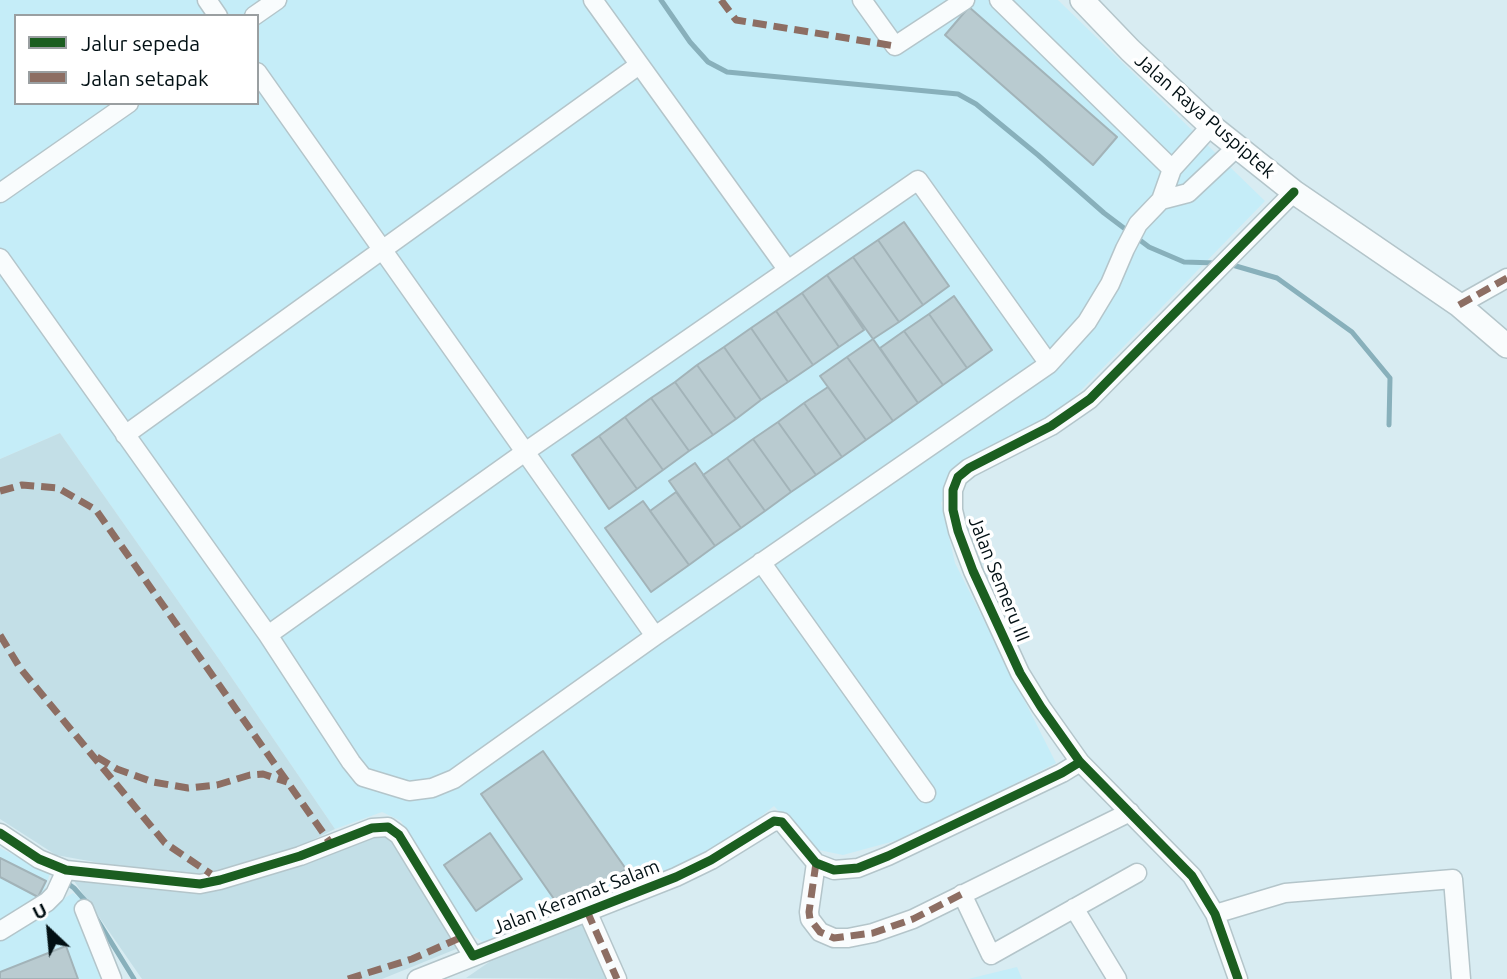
<!DOCTYPE html>
<style>
body{margin:0}
#map{position:relative;width:1507px;height:979px;overflow:hidden;background:#d8ecf2;font-family:Ubuntu,sans-serif}
canvas{display:block}
.legend{position:absolute;left:14px;top:14px;width:245px;height:91px;box-sizing:border-box;background:#fff;border:2px solid #9a9fa1;margin:0;padding:9px 12px;list-style:none;font-size:21px;color:#021014}
.legend li{display:flex;align-items:center;gap:14px;height:35px}
.legend b{width:35px;border:2px solid #9a9fa1}
.north{position:absolute;left:14px;top:895px;width:70px;height:70px;-webkit-text-stroke:5px #fff;paint-order:stroke;rotate:334deg;font-size:19px;font-weight:700;line-height:28px;text-align:center;color:#021014}
.north::after{content:'';display:block;margin:auto;width:24px;height:32px;background:#021014;clip-path:polygon(50% 0,100% 100%,50% 72%,0 100%)}
</style>
<div id="map">
<canvas width="1507" height="979"></canvas>
<ul class="legend">
<li><b style="height:9px;background:#1b5e20"></b>Jalur sepeda</li>
<li><b style="height:9px;background:#8d6e63"></b>Jalan setapak</li>
</ul>
<div class="north">U</div>
</div>
<script>
const ctx = document.querySelector('canvas').getContext('2d');
ctx.lineJoin = 'round';
function fillPath(path, color) {
  ctx.fillStyle = color;
  ctx.fill(path, 'evenodd');
}
function shape(rows) {
  const path = new Path2D();
  for (const r of rows) {
    path.moveTo(r[0], r[1]);
    for (let i = 2; i < r.length; i += 2) path.lineTo(r[i], r[i + 1]);
  }
  return path;
}
function strokePath(path, color, width, dash) {
  ctx.strokeStyle = color;
  ctx.lineWidth = width;
  ctx.lineCap = dash ? 'butt' : 'round';
  ctx.setLineDash(dash || []);
  ctx.stroke(path);
}
function label(font, color, halo, rows, align = 'center') {
  ctx.font = font + ' Ubuntu,sans-serif';
  ctx.lineWidth = 7;
  ctx.setLineDash([]);
  ctx.textBaseline = 'middle';
  ctx.strokeStyle = halo;
  ctx.fillStyle = color;
  for (const [text, x, y, turn = 0] of rows) {
    ctx.save();
    ctx.translate(x, y);
    ctx.rotate((+turn || 0) * Math.PI / 180);
    ctx.textAlign = isNaN(turn) ? turn : align;
    if (halo) ctx.strokeText(text, 0, 0);
    ctx.fillText(text, 0, 0);
    ctx.restore();
  }
}
const built = shape([
 [0,0,1058,0,1265,201,1060,412,959,473,941,503,955,563,1056,763,909,837,843,855,814,849,774,806,704,861,487,945,468,932,401,821,382,812,335,829,221,662,60,433,0,459],
 [16,16,257,16,257,103,16,103],
 [0,848,50,873,42,898,0,924],
 [73,893,85,902,122,979,0,979,0,938],
 [1017,967,1022,979,968,979]
]);
const green = shape([
 [60,433,221,662,335,829,296,848,211,874,160,874,56,855,0,819,0,459],
 [374,834,389,836,461,947,382,979,142,979,74,881,91,881,170,889],
 [586,922,607,979,466,978,495,958]
]);
const stream = shape([
 [661,0,690,42,708,62,727,72,958,94,976,104,1038,155,1104,213,1149,247,1184,262,1216,263],
 [1229,264,1277,278,1352,332,1390,378,1389,425],
 [63,880,74,888,89,905],
 [95,916,134,979]
]);
const building = shape([
 [969,7,1117,137,1093,165,945,35,969,7],
 [904,222,949,286,923,305,878,240,904,222],
 [878,240,923,305,899,322,853,257,878,240],
 [853,257,899,322,873,339,827,275,853,257],
 [827,275,864,330,839,347,802,293,827,275],
 [802,293,839,347,813,365,776,311,802,293],
 [954,296,992,350,967,368,929,314,954,296],
 [776,311,813,365,788,382,751,328,776,311],
 [929,314,967,368,943,385,904,331,929,314],
 [751,328,788,382,761,400,724,347,751,328],
 [904,331,943,385,918,403,880,348,904,331],
 [873,339,918,403,893,421,847,357,873,339],
 [724,347,761,400,736,419,697,365,724,347],
 [847,357,893,421,866,440,820,376,847,357],
 [697,365,736,419,713,435,675,382,697,365],
 [675,382,713,435,689,451,651,398,675,382],
 [828,387,866,440,842,457,804,403,828,387],
 [651,398,689,451,663,470,625,417,651,398],
 [804,403,842,457,816,475,778,422,804,403],
 [625,417,663,470,637,489,599,436,625,417],
 [778,422,816,475,791,492,753,439,778,422],
 [599,436,637,489,609,509,572,455,599,436],
 [753,439,791,492,765,511,727,458,753,439],
 [727,458,765,511,741,528,703,475,727,458],
 [695,463,741,528,715,546,669,481,695,463],
 [676,492,715,546,689,565,650,511,676,492],
 [643,501,689,565,651,592,605,528,643,501],
 [543,751,626,869,563,912,481,794,543,751],
 [490,833,522,879,476,911,444,865,490,833],
 [0,858,46,881,38,897,0,877,0,858],
 [66,946,78,979,0,979,0,972,66,946]
]);
const minor = shape([
 [207,0,218,16],
 [593,0,787,269],
 [862,0,895,46,965,0],
 [999,0,1172,169],
 [254,16,277,0],
 [257,72,655,636],
 [1211,126,1172,169,1161,200,1188,193,1237,147],
 [0,193,129,103],
 [0,258,268,635,351,762,363,777,409,791,432,788,454,779,655,636,1049,364,1087,322,1110,284,1125,249,1138,224,1161,200],
 [1459,305,1507,278],
 [125,435,639,65],
 [761,562,926,793],
 [268,635,525,452,918,180,1049,364],
 [0,833,39,859,66,870,200,884,220,880,300,856,372,828,388,827,399,835,473,956],
 [816,863,809,912,810,919,820,932,834,938,848,938,873,933,913,919,1130,812],
 [962,894,991,955,1137,873],
 [1074,908,1117,979],
 [84,909,112,979],
 [587,911,617,979],
 [1215,914,1285,893,1453,879,1461,979],
 [0,931,47,902,55,894,66,870],
 [417,979,676,877,711,860,774,821,782,822,816,863,834,870,858,868,888,856,1062,773,1080,762],
 [1238,979,1215,914,1192,876,1080,762,1041,707,1020,673,973,571,958,531,953,510,953,490,958,477,969,468,1051,426,1090,399,1294,192]
]);
const major = shape([
 [1082,0,1130,50,1211,126,1294,192,1459,305,1507,346]
]);
const quiet = shape([
 [721,0,736,20,895,46],
 [1459,305,1507,278],
 [0,491,22,485,58,488,96,510,331,844],
 [0,635,20,668,165,843,211,874],
 [97,757,117,769,153,782,188,788,217,785,250,775,263,774,287,782],
 [816,863,809,912,810,919,820,932,834,938,873,933,913,919,962,894],
 [587,911,617,979],
 [348,979,412,959,462,937]
]);
const cycleway = shape([
 [0,833,39,859,66,870,200,884,220,880,300,856,372,828,388,827,399,835,473,956,676,877,711,860,774,821,782,822,816,863,834,870,858,868,888,856,1062,773,1080,762],
 [1238,979,1215,914,1192,876,1080,762,1041,707,1020,673,973,571,958,531,953,510,953,490,958,477,969,468,1051,426,1090,399,1294,192]
]);
const streetNames = [
 ["Jalan Raya Puspiptek",1205,116,41],
 ["Jalan Semeru III",999,579,68],
 ["Jalan Keramat Salam",576,897,-21]
];
fillPath(built, '#c5edf8');
fillPath(green, '#c3dfe7');
strokePath(stream, '#88b0bb', 5);
fillPath(building, '#b9cbd0');
strokePath(building, '#a2b3b8', 2);
strokePath(minor, '#b4c5ca', 21);
strokePath(major, '#b4c5ca', 26);
strokePath(minor, '#f9fcfd', 18);
strokePath(major, '#f9fcfd', 23);
strokePath(quiet, '#8d6e63', 7, [14, 7]);
strokePath(cycleway, '#1b5e20', 9);
label('19px', '#021014', '#fff', streetNames);
</script>
